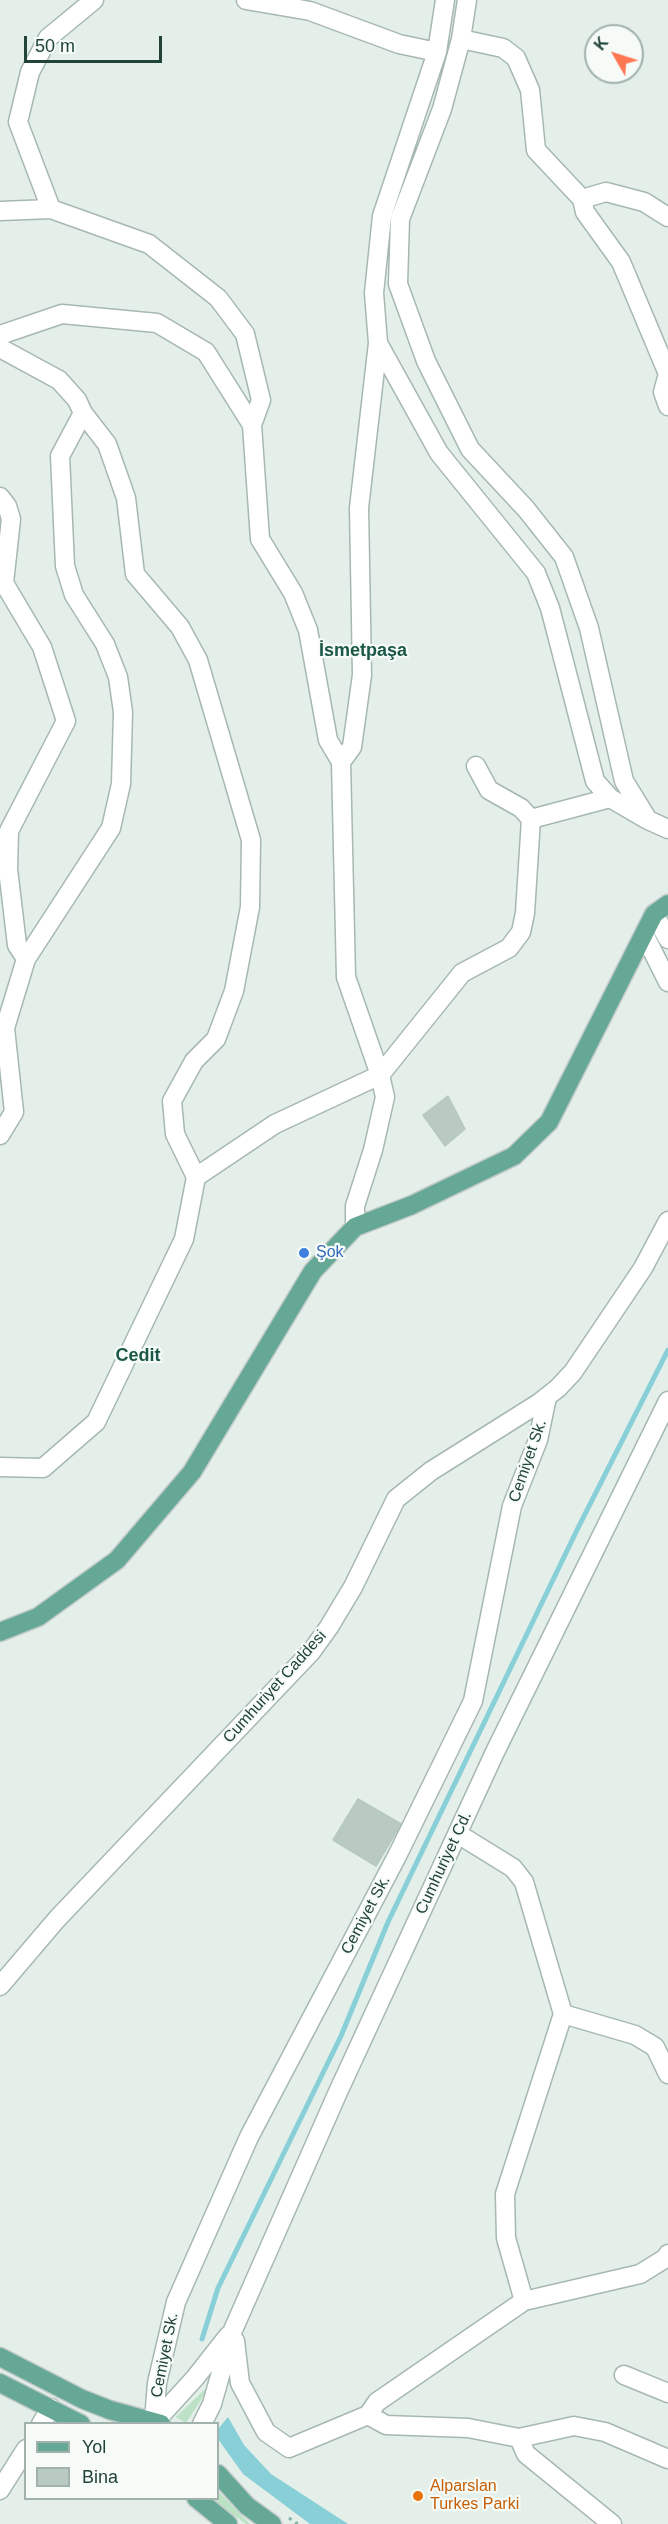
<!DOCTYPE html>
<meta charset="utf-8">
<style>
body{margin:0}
#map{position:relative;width:668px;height:2524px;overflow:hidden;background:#e4efea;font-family:Arial,sans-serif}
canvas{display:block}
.legend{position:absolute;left:24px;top:2422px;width:195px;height:78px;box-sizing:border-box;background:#f6fbf8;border:2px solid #a1b1ac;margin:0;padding:8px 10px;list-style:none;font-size:18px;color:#214339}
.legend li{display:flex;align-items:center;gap:12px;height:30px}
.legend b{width:30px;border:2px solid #a1b1ac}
.north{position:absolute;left:584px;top:24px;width:60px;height:60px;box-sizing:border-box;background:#f6fbf8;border:2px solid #a1b1ac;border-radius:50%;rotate:309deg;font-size:16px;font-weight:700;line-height:24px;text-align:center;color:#214339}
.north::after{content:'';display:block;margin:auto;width:21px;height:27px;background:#fe7853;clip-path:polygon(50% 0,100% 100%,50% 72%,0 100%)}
.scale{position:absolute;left:24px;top:36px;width:138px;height:27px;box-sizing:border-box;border:3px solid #214339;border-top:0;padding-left:8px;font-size:18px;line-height:21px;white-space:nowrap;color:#214339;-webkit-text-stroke:4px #f6fbf8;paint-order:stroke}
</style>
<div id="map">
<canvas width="668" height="2524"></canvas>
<ul class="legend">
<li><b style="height:8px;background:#65a895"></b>Yol</li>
<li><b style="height:16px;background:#b9cac3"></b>Bina</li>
</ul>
<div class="north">K</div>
<div class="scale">50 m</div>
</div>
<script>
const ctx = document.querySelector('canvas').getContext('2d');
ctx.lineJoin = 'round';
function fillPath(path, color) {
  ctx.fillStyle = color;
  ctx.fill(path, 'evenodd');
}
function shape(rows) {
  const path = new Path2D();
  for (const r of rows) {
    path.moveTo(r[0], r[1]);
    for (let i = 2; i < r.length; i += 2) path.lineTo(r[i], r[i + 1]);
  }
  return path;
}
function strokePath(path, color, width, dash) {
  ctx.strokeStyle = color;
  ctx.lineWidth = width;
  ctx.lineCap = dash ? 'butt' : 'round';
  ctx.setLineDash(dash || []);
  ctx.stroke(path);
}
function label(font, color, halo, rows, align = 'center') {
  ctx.font = font + ' Arial,sans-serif';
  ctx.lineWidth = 4.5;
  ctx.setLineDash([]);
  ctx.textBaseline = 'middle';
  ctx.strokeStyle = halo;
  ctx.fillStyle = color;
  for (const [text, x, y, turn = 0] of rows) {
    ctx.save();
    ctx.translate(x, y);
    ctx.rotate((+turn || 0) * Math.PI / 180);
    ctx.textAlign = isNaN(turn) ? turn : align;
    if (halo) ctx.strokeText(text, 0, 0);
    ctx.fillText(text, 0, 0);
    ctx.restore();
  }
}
const green = shape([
 [204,2390,206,2392,186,2423,176,2417],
 [218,2491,250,2524,246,2524,212,2499,218,2498]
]);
const water = shape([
 [228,2417,244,2445,271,2474,348,2524,310,2524,243,2474,218,2439,218,2429]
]);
const stream = shape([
 [202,2339,218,2288,341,2036,388,1922,578,1528,668,1350]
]);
const building = shape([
 [448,1096,465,1129,445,1146,423,1115,448,1096],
 [358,1799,401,1824,376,1866,333,1840,358,1799]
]);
const path = shape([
 [289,2518,298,2524]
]);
const minor = shape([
 [246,0,310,11,399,44,437,52],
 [445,0,437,52,382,216,374,293,378,343,439,453,536,573,550,608,595,781,610,798,646,819],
 [467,0,461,39,442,109,400,219,398,284,426,361,470,449,526,509,564,557,589,628,624,781,648,820,668,829],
 [461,39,503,48,516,58,530,90,536,150,582,199,585,212,621,262,668,374,663,392,668,406],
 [582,199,606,192,644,202,668,217],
 [51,209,18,122,30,72,48,38,94,0],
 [0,211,51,209,149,244,218,298,245,334,261,400,252,425,260,539,293,593,308,630,328,740,341,762,346,977,380,1075,385,1097,373,1150,355,1206,355,1227],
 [0,335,62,314,157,323,206,352,252,425],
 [0,348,59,380,77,400,83,413,107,444,126,498,135,574,180,627,198,660,251,840,250,907,234,991,216,1039,194,1061,172,1101,175,1134,196,1177,184,1239,96,1422,43,1468,0,1467],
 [0,497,7,506,11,519,4,583,42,647,66,721,9,831,8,869,17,945,26,959],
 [341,762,352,747,362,675,359,508,378,343],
 [476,766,489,790,521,808,531,819],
 [654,914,668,939],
 [644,934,668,982],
 [0,1034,5,1028,26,959,111,828,121,784,123,712,118,677,105,644,74,595,65,566,60,456,83,413],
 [0,1135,14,1112,5,1028],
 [196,1177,275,1124,380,1075,462,973,509,948,521,932,525,913,531,819,610,798],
 [458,1834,513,1868,524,1882,563,2014,505,2194,506,2238,524,2301],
 [0,1986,57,1919,311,1652,329,1627,353,1587,396,1499,431,1471,539,1403,558,1388,573,1372,643,1268,668,1221],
 [563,2014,635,2035,655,2047,668,2074],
 [235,2341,240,2383,266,2432,289,2448,368,2415,386,2425,468,2428,519,2438,574,2426,605,2432,668,2459],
 [624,2375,668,2393],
 [368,2415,377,2402,524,2301,640,2274,666,2258,668,2254],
 [154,2421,157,2383,176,2302,249,2137,397,1856,473,1701,512,1506,538,1440,547,1397],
 [41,2424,51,2408],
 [153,2424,195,2378,228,2336],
 [202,2424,212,2404,233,2330,338,2092,495,1752,668,1401],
 [519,2438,526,2454,612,2524],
 [0,2490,26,2449]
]);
const major = shape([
 [0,1632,38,1617,117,1560,192,1472,313,1271,355,1227,412,1205,514,1156,549,1122,654,914,668,904],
 [0,2357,82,2399,110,2410,161,2424],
 [0,2383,81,2424],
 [218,2474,247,2506,272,2524],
 [196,2498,228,2524]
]);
const markers = [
 [304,1253,6,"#3f7fe0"],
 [418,2496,6,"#e8710a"]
];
const shopNames = [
 ["Şok",316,1253]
];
const streetNames = [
 ["Cemiyet Sk.",528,1461,-71],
 ["Cumhuriyet Caddesi",275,1687,-48],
 ["Cumhuriyet Cd.",444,1863,-65],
 ["Cemiyet Sk.",366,1915,-62],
 ["Cemiyet Sk.",165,2355,-79]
];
const foodNames = [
 ["Alparslan",430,2487],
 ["Turkes Parki",430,2505]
];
const neighbourhoodNames = [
 ["İsmetpaşa",363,651],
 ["Cedit",138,1356]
];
fillPath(green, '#bce2c5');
fillPath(water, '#88cfd8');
strokePath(stream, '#88cfd8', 5);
fillPath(building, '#b9cac3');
strokePath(building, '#b6c9c1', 1.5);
strokePath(minor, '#a6b8b1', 21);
strokePath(major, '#c1cac8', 21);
strokePath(path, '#82b5a3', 3, [3, 4.5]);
strokePath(minor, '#fff', 18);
strokePath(major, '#65a895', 18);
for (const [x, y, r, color] of markers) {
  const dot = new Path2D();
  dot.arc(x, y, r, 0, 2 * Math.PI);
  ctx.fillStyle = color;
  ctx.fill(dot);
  strokePath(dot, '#f6fbf8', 2);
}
label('16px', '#366cbe', '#f6fbf8', shopNames, 'left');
label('16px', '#214339', '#f6fbf8', streetNames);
label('16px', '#c56008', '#f6fbf8', foodNames, 'left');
label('bold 18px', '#1b5747', '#f6fbf8', neighbourhoodNames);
</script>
